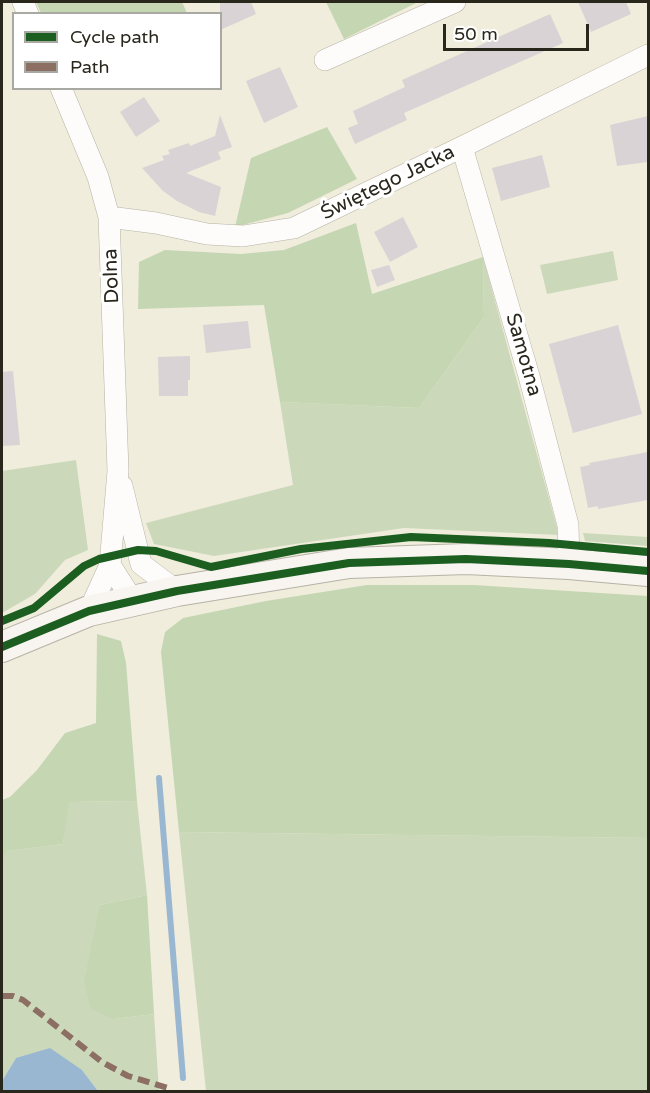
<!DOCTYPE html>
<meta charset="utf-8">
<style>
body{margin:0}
#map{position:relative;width:650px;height:1093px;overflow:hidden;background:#f0eddc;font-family:"Varela Round",sans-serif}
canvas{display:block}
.frame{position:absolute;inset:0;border:3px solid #29271c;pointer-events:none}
.legend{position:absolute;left:12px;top:12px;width:210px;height:78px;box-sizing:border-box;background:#fff;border:2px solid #a9a9a4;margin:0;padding:8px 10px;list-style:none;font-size:18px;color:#29271c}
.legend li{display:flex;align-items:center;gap:12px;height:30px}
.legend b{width:30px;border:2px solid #a9a9a4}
.scale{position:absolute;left:443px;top:24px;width:146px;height:27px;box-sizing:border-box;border:3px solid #29271c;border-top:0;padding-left:8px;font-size:18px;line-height:21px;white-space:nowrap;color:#29271c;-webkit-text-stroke:4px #fff;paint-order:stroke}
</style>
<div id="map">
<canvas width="650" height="1093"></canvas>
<div class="frame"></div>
<ul class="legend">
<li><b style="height:8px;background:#1b5e20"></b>Cycle path</li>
<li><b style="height:8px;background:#8d6e63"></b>Path</li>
</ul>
<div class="scale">50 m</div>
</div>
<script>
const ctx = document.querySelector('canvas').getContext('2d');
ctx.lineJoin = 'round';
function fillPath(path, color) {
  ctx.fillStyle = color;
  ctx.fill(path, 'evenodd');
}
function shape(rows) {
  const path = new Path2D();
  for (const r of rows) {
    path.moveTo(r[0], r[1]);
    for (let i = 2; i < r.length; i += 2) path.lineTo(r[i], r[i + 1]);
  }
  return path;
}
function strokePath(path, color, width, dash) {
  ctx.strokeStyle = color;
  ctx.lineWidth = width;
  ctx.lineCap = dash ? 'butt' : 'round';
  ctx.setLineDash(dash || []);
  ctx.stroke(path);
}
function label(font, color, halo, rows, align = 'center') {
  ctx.font = font + ' "Varela Round",sans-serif';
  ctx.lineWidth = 6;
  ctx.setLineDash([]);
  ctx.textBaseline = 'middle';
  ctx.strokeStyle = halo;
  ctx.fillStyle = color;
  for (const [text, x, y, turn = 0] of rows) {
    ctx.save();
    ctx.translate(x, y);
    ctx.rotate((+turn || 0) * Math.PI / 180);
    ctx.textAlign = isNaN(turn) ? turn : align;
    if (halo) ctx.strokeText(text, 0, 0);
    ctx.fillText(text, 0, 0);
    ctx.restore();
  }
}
const green = shape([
 [613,251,618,280,547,294,540,265],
 [483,257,559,535,404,528,214,556,154,544,146,523,293,485,280,402,419,408,484,317],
 [76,460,88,550,65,560,35,594,2,613,2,471],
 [583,533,648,537,648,546,585,541],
 [137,801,147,895,100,905,114,1019,154,1014,159,1091,98,1091,82,1070,16,1058,2,1081,2,860,5,851,63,844,68,802],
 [179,832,648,838,648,1091,206,1091]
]);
const forest = shape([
 [36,2,182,2,187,13,41,13],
 [326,2,418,2,344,39],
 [327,127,357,179,288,213,235,227,251,158],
 [356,223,372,294,483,257,484,317,419,408,280,402,264,305,138,309,139,262,165,250,241,254,284,250],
 [367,585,474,585,648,596,648,838,179,832,161,652,165,632,183,618,266,601],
 [97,634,121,641,126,663,137,801,69,802,63,844,6,851,2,860,2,800,10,797,37,770,65,733,96,723],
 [147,895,154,1014,114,1019,91,1009,84,982,100,905]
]);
const water = shape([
 [50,1048,82,1070,98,1091,2,1091,2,1081,16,1058]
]);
const stream = shape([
 [159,778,183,1078]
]);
const building = shape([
 [220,2,251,2,256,14,220,30],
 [578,2,626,2,631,14,591,32],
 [550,14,563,43,404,113,407,120,355,144,348,128,358,124,353,111,405,87,402,80],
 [280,67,298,107,264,123,246,81],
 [144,97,160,121,136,137,120,112],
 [220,115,232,147,218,152,221,159,186,173,221,187,215,216,199,212,177,201,163,191,142,168,164,160,162,156,170,154,168,150,189,143,190,146,215,136],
 [648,116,648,162,617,166,610,125],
 [542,155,550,187,501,201,492,168],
 [403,217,418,247,390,262,374,232],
 [389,265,395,280,377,287,371,270],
 [248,321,251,348,206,353,203,325],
 [618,325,642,414,573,433,549,344],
 [190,356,190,380,188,380,188,396,159,396,158,357],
 [13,371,20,445,2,446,2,372],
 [648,452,648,500,598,509,598,506,588,508,580,467,590,465,589,463]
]);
const street = shape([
 [23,2,28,14],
 [325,60,455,2],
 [61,88,98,177,109,217,118,471,110,565,89,611],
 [462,147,529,376,568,525,569,564],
 [109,217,156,223,207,234,243,236,294,228,462,147,648,55],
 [122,486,141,564,177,591],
 [110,565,133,601]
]);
const secondary = shape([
 [2,647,89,611,177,591,349,563,466,559,569,564,648,571]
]);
const quiet = shape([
 [2,996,13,996,23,1000,102,1062,128,1076,168,1088]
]);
const cycleway = shape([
 [2,621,34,608,84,566,99,559,138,550,156,551,211,567,301,549,411,537,549,543,648,552],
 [2,647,89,611,177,591,349,563,466,559,569,564,648,571]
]);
const streetNames = [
 ["Świętego Jacka",388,183,-26],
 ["Dolna",112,276,-92],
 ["Samotna",523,355,74]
];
fillPath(green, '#cbd9ba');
fillPath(forest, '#c5d6b2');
fillPath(water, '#9ab7d1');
strokePath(stream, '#9ab7d1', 6);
fillPath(building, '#d9d3d5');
strokePath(street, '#b5b3a6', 22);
strokePath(secondary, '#b5b3a6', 32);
strokePath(street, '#fdfcfa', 21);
strokePath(secondary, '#f8f4f0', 30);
strokePath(quiet, '#8d6e63', 6, [12, 6]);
strokePath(cycleway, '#1b5e20', 8);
label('20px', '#29271c', '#fff', streetNames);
</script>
